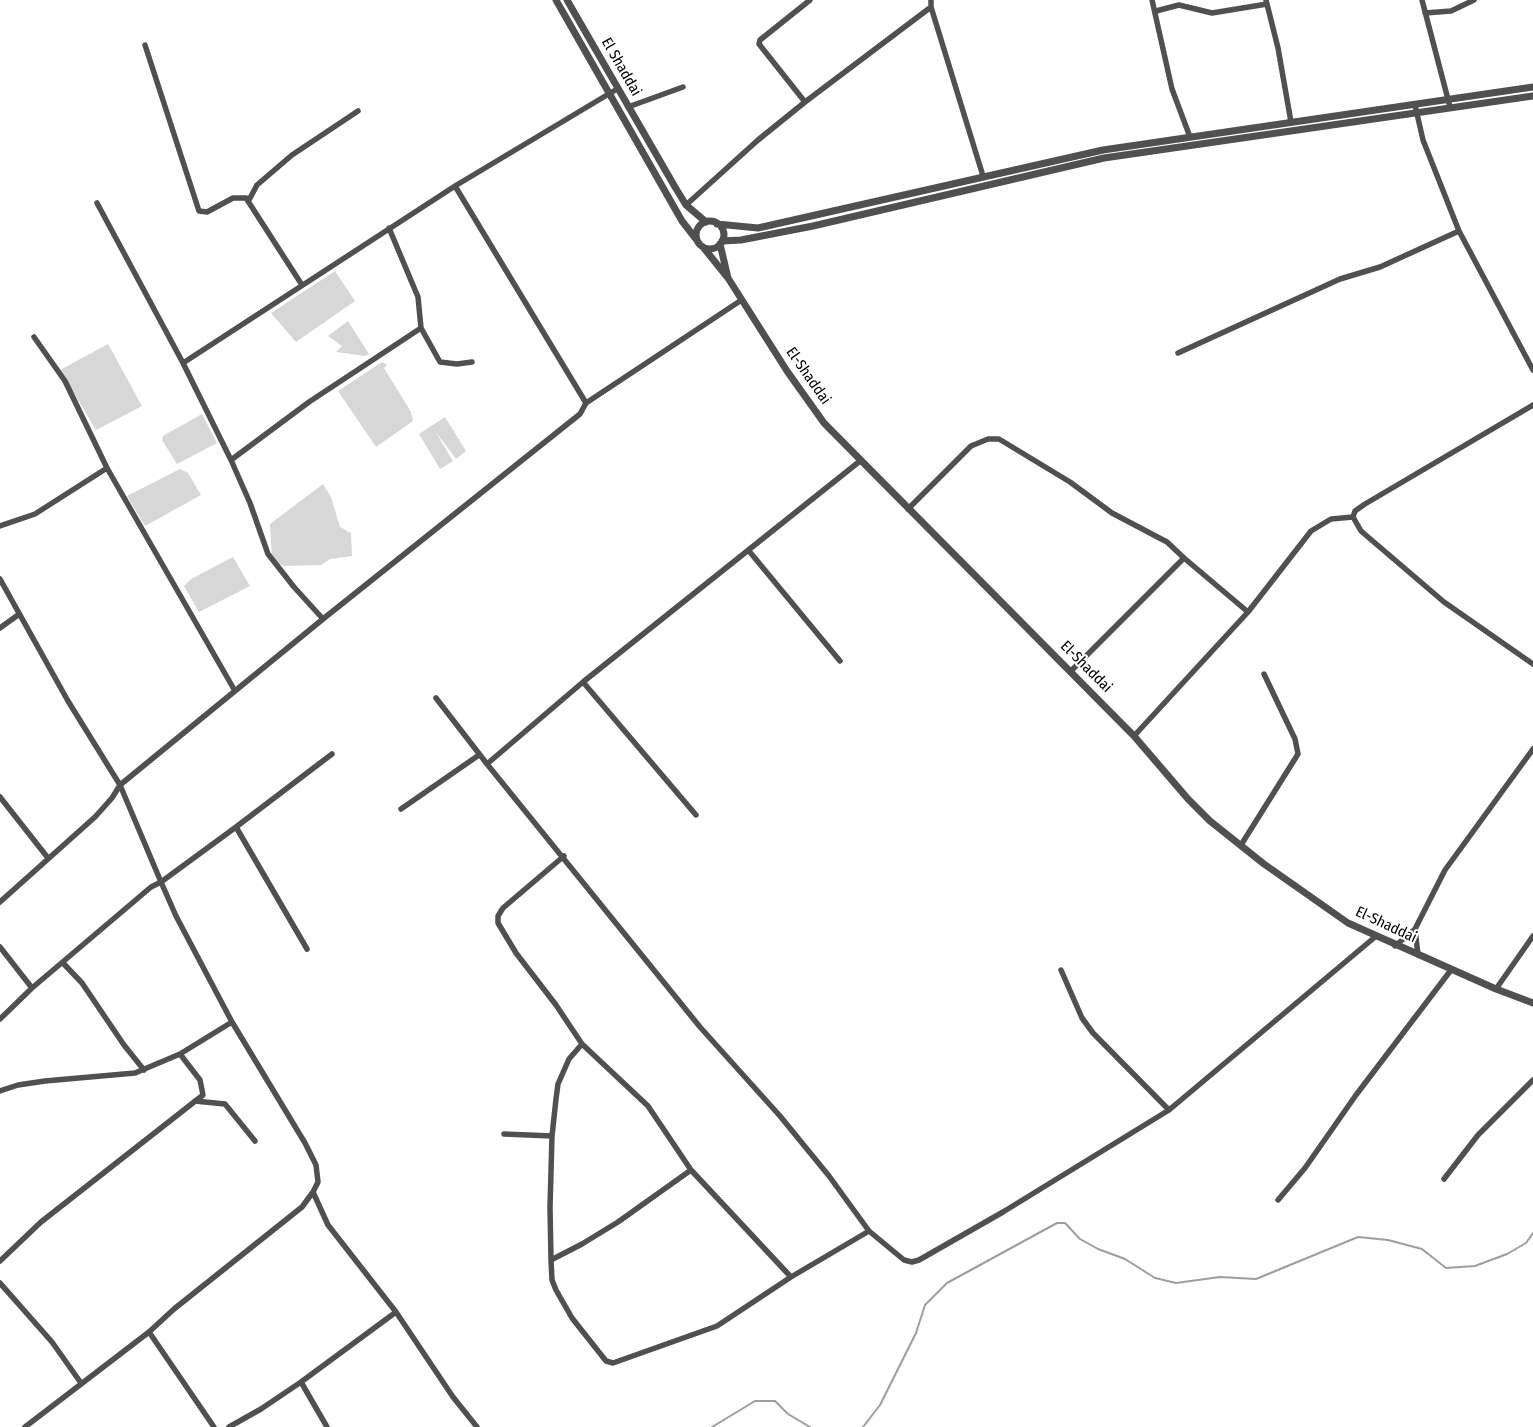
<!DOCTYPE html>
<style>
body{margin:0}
canvas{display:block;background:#fff}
</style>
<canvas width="1533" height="1427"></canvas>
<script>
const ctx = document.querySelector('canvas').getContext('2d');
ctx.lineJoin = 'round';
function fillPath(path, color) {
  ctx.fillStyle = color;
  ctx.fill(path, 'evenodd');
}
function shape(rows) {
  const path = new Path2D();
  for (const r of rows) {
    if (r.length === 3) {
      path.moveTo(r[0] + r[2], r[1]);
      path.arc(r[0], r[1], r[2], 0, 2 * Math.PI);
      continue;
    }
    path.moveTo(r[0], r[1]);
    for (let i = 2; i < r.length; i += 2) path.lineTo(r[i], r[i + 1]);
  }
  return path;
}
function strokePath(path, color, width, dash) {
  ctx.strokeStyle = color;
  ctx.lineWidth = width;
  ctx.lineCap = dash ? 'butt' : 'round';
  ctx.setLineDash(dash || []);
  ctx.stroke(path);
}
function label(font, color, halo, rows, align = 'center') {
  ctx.font = font + ' "Fira Sans Condensed",sans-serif';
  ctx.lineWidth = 4;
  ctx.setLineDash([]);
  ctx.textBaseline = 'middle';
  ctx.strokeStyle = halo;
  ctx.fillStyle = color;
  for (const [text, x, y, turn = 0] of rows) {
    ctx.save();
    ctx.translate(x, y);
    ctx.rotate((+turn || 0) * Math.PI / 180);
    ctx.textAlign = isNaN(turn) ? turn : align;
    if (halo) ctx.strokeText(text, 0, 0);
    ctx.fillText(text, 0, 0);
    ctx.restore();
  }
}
const green = shape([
 [335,271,355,301,296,342,271,313],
 [348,321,369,354,365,356,336,352,342,346,328,336],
 [108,344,142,406,96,430,60,370],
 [382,362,387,365,384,368,411,412,413,421,376,447,338,391],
 [202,414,217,443,177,464,162,440,163,436],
 [445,417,466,451,456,459,435,431,453,461,440,469,419,434],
 [180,469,188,473,201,495,145,526,127,496],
 [323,484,331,497,340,527,351,533,352,556,330,559,321,565,284,566,272,560,270,524],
 [233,557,250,586,199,612,184,586,191,579]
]);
const stream = shape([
 [712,1427,755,1401,775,1401,788,1414,810,1427],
 [863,1427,880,1405,916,1333,925,1305,947,1283,1057,1223,1065,1223,1080,1239,1098,1249,1125,1259,1155,1278,1176,1283,1220,1277,1256,1279,1358,1237,1388,1240,1422,1249,1446,1268,1475,1266,1507,1254,1526,1243,1533,1233]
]);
const minor = shape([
 [1152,0,1172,89,1190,137],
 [1266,0,1278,48,1291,122],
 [1422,0,1450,107],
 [931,7,983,176],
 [1156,11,1179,5,1212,13,1267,4],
 [1425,13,1451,11,1474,0],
 [145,45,199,211,207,212,233,198,246,198,302,285],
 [805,102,759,44,760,40,810,0],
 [1415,105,1423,140,1459,231,1533,370],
 [628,107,683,87],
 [455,186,617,89],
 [249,200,257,185,292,155,358,111],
 [97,203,183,363],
 [686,205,758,140,805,102,931,7,931,0],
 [421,328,440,362,457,364,472,362],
 [1178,353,1340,279,1380,267,1459,231],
 [1533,405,1365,504,1355,511,1353,517,1361,531,1444,602,1533,664],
 [231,460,309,402,421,328,418,297,389,228],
 [860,461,583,682,487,764,700,1027,780,1116,829,1176,869,1231,904,1260,912,1262,919,1260,1003,1212,1169,1110,1375,937],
 [107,468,235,691],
 [908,509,971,446,988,439,999,439,1070,482,1112,513,1167,542,1184,558,1248,612,1134,736],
 [0,526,35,514,107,468,65,381,34,337],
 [749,551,840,661],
 [0,579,68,701,120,785,323,619,580,414,586,403,740,301],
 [1248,612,1311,531,1331,519,1353,517],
 [323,619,294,587,268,554,250,503,231,460,183,363,455,186,586,403],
 [0,628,18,615],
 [1071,671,1184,558],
 [583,682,696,815],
 [436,698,487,764],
 [0,797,48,858],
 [401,809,479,755],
 [236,827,332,754],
 [1241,845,1298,754,1295,739,1264,674],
 [564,856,503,908,498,916,498,923,516,953,556,1005,582,1044,648,1106,691,1170,791,1277,869,1231],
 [0,902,95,817,112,798,120,785,161,882,236,827,307,949],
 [1415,929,1418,955],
 [1395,946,1415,929,1445,870,1533,749],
 [0,947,32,988],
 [63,963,82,983,124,1045,144,1070],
 [1061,970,1082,1018,1093,1033,1169,1110],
 [1496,989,1533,936],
 [0,1019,32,988,151,887,161,882,176,916,232,1022],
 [0,1091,18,1085,45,1081,135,1073,180,1054],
 [195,1101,225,1104,255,1141],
 [504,1134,552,1136],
 [691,1170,618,1222,582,1244,551,1260,552,1280,556,1290,572,1318,606,1361,613,1363,717,1326,791,1277],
 [1444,1179,1478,1135,1533,1080],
 [1278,1200,1305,1168,1356,1095,1451,970],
 [551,1260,550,1207,552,1136,556,1099,558,1084,569,1059,582,1044],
 [0,1261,41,1222,203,1095,200,1080,180,1054,232,1022,305,1143,316,1165,318,1182,313,1192],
 [0,1283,52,1342,81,1383],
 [149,1332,214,1427],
 [25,1427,149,1332,174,1309,302,1207,313,1192,328,1225,396,1312,453,1397,477,1427],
 [229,1427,261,1409,301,1382],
 [327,1427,301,1382,396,1312]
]);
const tertiary = shape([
 [556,0,682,221,696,239],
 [567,0,675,187,686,205,706,222],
 [710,235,14],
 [717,224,758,228,1103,150,1533,87],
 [722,241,741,240,813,226,1104,158,1533,96],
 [720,244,728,278],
 [703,247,728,278,787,371,824,423,1134,736,1188,799,1210,821,1264,864,1348,923,1496,989,1533,1003]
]);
const streetNames = [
 ["El Shaddai",621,67,60],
 ["El-Shaddai",808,376,55],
 ["El-Shaddai",1086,667,45],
 ["El-Shaddai",1386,925,25]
];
fillPath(green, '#d7d7d7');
strokePath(stream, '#9e9e9e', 2);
strokePath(minor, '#505050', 5.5);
strokePath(tertiary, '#505050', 7);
label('15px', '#000', '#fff', streetNames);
</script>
